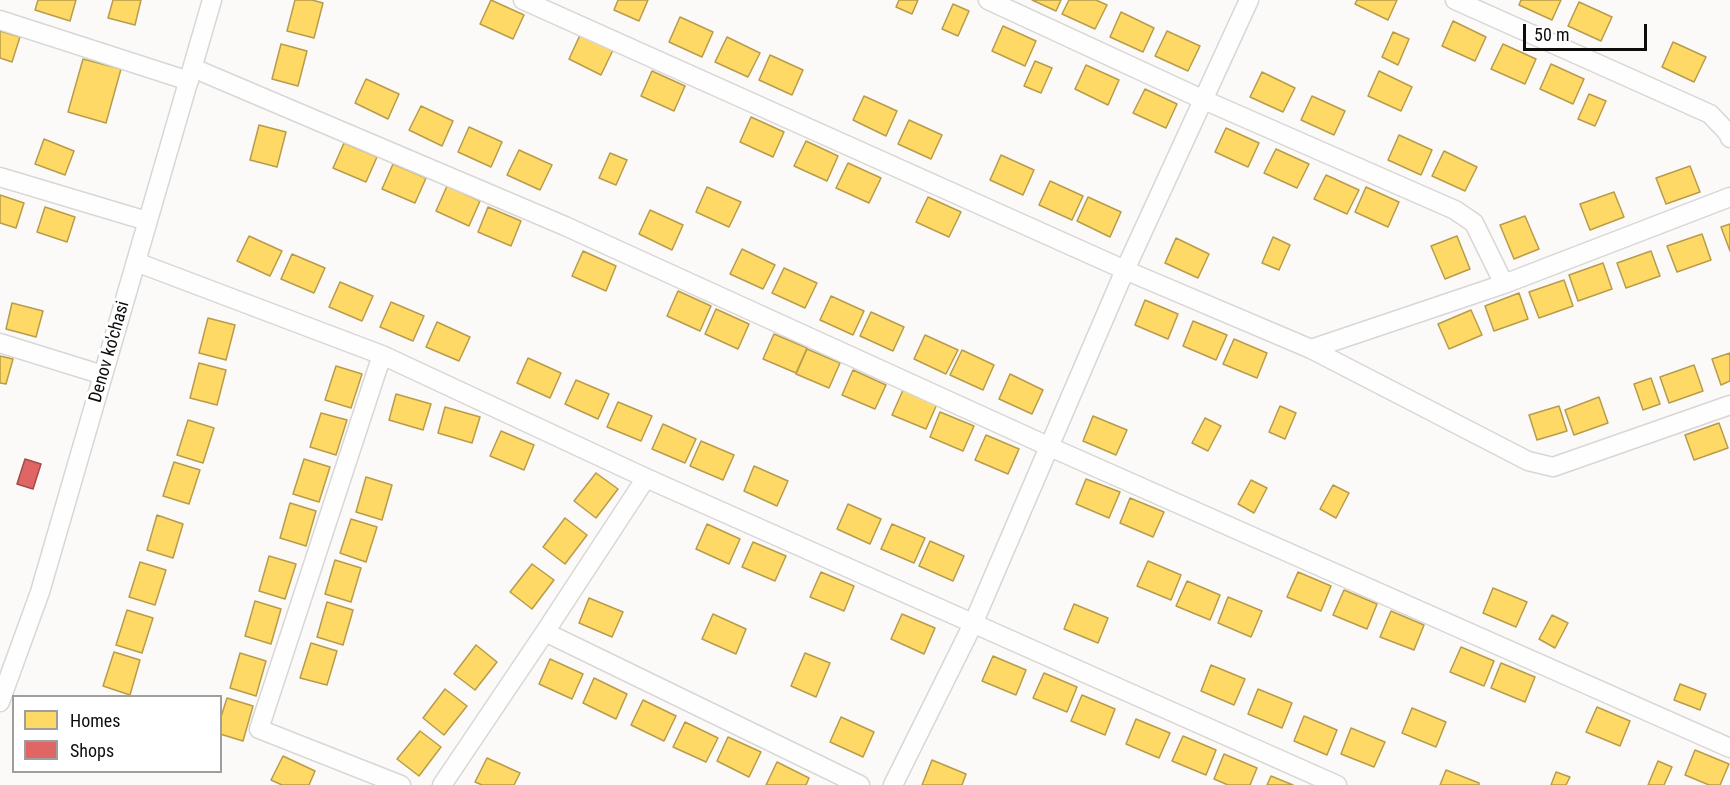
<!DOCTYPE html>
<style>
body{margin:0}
#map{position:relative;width:1730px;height:785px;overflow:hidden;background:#fcfaf8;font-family:"Roboto Condensed",sans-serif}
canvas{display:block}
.legend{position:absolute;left:12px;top:695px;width:210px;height:78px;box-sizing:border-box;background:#fff;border:2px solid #9f9e9e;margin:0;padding:8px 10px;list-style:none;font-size:18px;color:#0e0d0c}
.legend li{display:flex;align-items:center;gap:12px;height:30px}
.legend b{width:30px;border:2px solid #9f9e9e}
.scale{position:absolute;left:1523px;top:24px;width:124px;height:27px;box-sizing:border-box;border:3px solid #0e0d0c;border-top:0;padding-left:8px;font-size:18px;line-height:21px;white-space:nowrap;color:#0e0d0c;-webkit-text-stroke:4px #fff;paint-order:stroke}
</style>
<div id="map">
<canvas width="1730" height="785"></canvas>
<ul class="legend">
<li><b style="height:16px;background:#ffd966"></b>Homes</li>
<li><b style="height:16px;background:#e06666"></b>Shops</li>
</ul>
<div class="scale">50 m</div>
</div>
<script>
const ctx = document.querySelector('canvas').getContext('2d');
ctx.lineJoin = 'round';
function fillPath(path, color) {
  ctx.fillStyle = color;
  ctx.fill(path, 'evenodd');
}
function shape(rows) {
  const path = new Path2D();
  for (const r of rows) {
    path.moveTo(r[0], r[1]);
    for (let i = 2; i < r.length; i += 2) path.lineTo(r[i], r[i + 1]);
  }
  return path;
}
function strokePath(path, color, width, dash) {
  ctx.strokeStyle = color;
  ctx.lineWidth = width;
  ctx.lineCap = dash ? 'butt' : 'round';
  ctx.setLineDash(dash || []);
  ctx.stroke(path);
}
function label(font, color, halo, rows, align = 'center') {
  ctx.font = font + ' "Roboto Condensed",sans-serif';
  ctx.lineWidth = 6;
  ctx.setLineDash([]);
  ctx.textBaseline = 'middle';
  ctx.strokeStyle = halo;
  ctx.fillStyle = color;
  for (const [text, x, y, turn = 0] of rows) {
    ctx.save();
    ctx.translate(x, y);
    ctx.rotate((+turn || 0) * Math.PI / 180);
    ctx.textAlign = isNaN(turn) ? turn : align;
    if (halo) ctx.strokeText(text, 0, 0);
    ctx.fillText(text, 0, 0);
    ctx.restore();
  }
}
const homes = shape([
 [38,0,76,0,70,21,35,10,38,0],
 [113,0,141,0,135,25,108,18,113,0],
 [295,0,312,0,323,3,314,38,287,31,295,0],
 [491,0,524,15,513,39,480,24,491,0],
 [618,0,648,0,639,21,614,10,618,0],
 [899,0,918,0,912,14,896,7,899,0],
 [1032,0,1061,0,1056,11,1032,0],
 [1069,0,1096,0,1107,5,1095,29,1062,14,1069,0],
 [1357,0,1397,0,1388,20,1355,4,1357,0],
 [1521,0,1561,0,1552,20,1519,5,1521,0],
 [1579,2,1612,17,1601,41,1568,26,1579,2],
 [953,4,969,11,958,36,942,29,953,4],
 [1121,12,1154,28,1143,52,1110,37,1121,12],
 [680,17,713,32,702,57,669,42,680,17],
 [1453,21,1486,37,1475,61,1442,46,1453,21],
 [1003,26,1036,41,1025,66,992,51,1003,26],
 [0,31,20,37,12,62,0,58,0,31],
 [1167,31,1200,46,1188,71,1155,56,1167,31],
 [1393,32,1409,39,1398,65,1382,57,1393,32],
 [580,35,613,50,601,75,569,59,580,35],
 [727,37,760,53,748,77,715,62,727,37],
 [1673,42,1706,57,1694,82,1662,67,1673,42],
 [281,44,307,51,298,86,272,79,281,44],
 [1503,44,1536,59,1525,84,1491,69,1503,44],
 [770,55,803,70,792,95,759,80,770,55],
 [83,59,121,69,106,123,68,112,83,59],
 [1035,61,1052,68,1041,93,1024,86,1035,61],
 [1551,64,1584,79,1573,104,1540,89,1551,64],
 [1086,65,1119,80,1108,105,1075,89,1086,65],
 [652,71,685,86,674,111,641,96,652,71],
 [1379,71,1412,87,1401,111,1368,96,1379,71],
 [1262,72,1295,88,1283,112,1250,97,1262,72],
 [366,79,399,94,388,119,355,103,366,79],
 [1145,89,1177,104,1166,128,1133,113,1145,89],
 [1589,94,1606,101,1595,126,1578,119,1589,94],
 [864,96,897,111,886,136,853,120,864,96],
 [1312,96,1345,111,1334,135,1301,120,1312,96],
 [421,106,453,121,442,146,409,130,421,106],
 [751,117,784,132,773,157,740,142,751,117],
 [909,120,942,135,931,159,898,144,909,120],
 [259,125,286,132,277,167,250,160,259,125],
 [469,127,502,142,491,167,458,152,469,127],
 [1226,128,1259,143,1248,167,1215,152,1226,128],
 [1399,135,1432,150,1421,175,1388,160,1399,135],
 [44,139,74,151,65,175,35,164,44,139],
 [806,141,838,156,827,181,794,166,806,141],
 [344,143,377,157,366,182,333,168,344,143],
 [1276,149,1309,164,1297,188,1264,173,1276,149],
 [519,150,552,165,540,190,507,175,519,150],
 [1444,151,1477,167,1465,191,1432,176,1444,151],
 [610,153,627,160,616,185,599,178,610,153],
 [1001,155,1034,170,1023,195,990,180,1001,155],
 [848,163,881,178,869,203,836,188,848,163],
 [393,164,426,178,415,203,382,189,393,164],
 [1690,166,1700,192,1666,204,1656,178,1690,166],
 [1326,175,1359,190,1347,214,1314,199,1326,175],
 [1050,181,1083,196,1072,220,1039,205,1050,181],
 [447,186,480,201,469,226,436,211,447,186],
 [707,187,741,202,729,227,696,212,707,187],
 [1366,187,1399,202,1388,227,1355,212,1366,187],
 [1614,192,1624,217,1590,230,1580,204,1614,192],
 [0,195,24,203,16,228,0,223,0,195],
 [928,197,961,212,949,237,916,222,928,197],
 [1088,197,1121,212,1110,237,1077,221,1088,197],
 [45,207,75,217,67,242,37,232,45,207],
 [488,207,521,221,511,246,478,232,488,207],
 [650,210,683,225,672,250,639,234,650,210],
 [1525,216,1539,249,1514,259,1500,225,1525,216],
 [1730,224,1730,251,1721,227,1730,224],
 [1702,234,1711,260,1677,272,1667,246,1702,234],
 [249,236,282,251,270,276,237,261,249,236],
 [1457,236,1470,269,1445,279,1431,246,1457,236],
 [1273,237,1290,245,1279,270,1262,263,1273,237],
 [1176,238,1209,254,1198,278,1165,263,1176,238],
 [742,249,775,265,763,289,730,274,742,249],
 [583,251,616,266,606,291,572,276,583,251],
 [1651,251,1660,276,1626,288,1617,263,1651,251],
 [292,254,325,268,314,293,281,279,292,254],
 [1603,263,1612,289,1578,301,1569,275,1603,263],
 [784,268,817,283,805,308,772,293,784,268],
 [1564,280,1573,306,1539,318,1529,292,1564,280],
 [340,282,373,296,362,321,329,307,340,282],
 [678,291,711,306,700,331,667,316,678,291],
 [1519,293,1528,319,1494,331,1485,306,1519,293],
 [831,296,864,311,853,335,820,320,831,296],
 [1145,300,1178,314,1168,339,1135,325,1145,300],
 [391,302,424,316,413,341,380,327,391,302],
 [12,303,43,311,36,337,6,329,12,303],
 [716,309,749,324,738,349,705,334,716,309],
 [1471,310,1482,335,1449,349,1438,324,1471,310],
 [871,312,904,327,893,351,860,336,871,312],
 [208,318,235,325,226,360,199,353,208,318],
 [1193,321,1227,335,1216,360,1183,346,1193,321],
 [437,322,470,337,459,361,426,347,437,322],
 [774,334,807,348,796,373,763,359,774,334],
 [925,335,958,350,946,374,914,359,925,335],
 [1234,339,1267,353,1257,378,1223,364,1234,339],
 [807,349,840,363,829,388,796,374,807,349],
 [962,350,994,365,983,390,950,375,962,350],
 [1730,353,1730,381,1721,385,1712,359,1730,353],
 [0,356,13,359,6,384,0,383,0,356],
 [528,358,561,373,550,398,517,383,528,358],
 [199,363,226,370,217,405,190,398,199,363],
 [1694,365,1703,391,1669,403,1660,377,1694,365],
 [336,366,362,374,351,408,325,400,336,366],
 [853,370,886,385,875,409,842,395,853,370],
 [1010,374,1043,390,1032,414,999,399,1010,374],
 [1651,378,1660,404,1643,410,1634,384,1651,378],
 [576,380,609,394,598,419,565,404,576,380],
 [903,390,937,404,926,429,892,415,903,390],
 [396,394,431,404,423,430,389,420,396,394],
 [1599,397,1608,423,1574,435,1565,410,1599,397],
 [618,402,652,416,641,441,607,427,618,402],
 [1280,406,1296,413,1285,439,1269,432,1280,406],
 [1559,406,1567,431,1537,440,1529,415,1559,406],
 [445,407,480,417,472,443,438,433,445,407],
 [940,412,974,426,963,451,930,437,940,412],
 [321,413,347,420,336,455,310,447,321,413],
 [1093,416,1127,430,1116,455,1083,441,1093,416],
 [1205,418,1221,426,1208,451,1192,443,1205,418],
 [188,420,214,428,203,463,177,455,188,420],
 [1719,423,1728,448,1694,460,1685,435,1719,423],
 [663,424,696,439,685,463,652,449,663,424],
 [501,431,534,445,524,470,490,456,501,431],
 [986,435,1019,449,1008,474,975,460,986,435],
 [701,441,734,455,723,480,690,466,701,441],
 [304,459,330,467,319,502,293,494,304,459],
 [174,462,200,470,189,504,163,496,174,462],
 [754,466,788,481,777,506,744,491,754,466],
 [596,473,618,489,596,518,574,501,596,473],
 [366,477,392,485,382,520,356,512,366,477],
 [1086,479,1120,492,1109,518,1076,504,1086,479],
 [1251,480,1267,488,1254,513,1238,504,1251,480],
 [1333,485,1349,493,1336,518,1320,509,1333,485],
 [1130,498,1164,512,1153,537,1120,523,1130,498],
 [290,503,316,511,306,546,280,538,290,503],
 [848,504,881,519,870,544,837,529,848,504],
 [157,515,183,524,173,558,147,550,157,515],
 [565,518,587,535,565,564,543,547,565,518],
 [351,519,377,527,366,562,340,553,351,519],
 [707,524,740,539,729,564,696,549,707,524],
 [892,524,925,538,914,563,881,549,892,524],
 [930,541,964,556,953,581,919,566,930,541],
 [753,542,786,556,775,581,742,567,753,542],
 [269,556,296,564,285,599,259,591,269,556],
 [335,560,361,568,351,602,325,594,335,560],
 [1148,561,1181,575,1171,600,1137,586,1148,561],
 [140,562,166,570,155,605,129,597,140,562],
 [532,564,554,580,532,609,510,592,532,564],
 [821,572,854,586,844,611,810,597,821,572],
 [1298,572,1331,586,1321,611,1287,597,1298,572],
 [1187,581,1220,595,1210,620,1176,606,1187,581],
 [1493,588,1527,602,1516,627,1483,613,1493,588],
 [1344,590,1377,604,1367,629,1333,615,1344,590],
 [1228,597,1262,611,1251,637,1218,623,1228,597],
 [589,598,623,612,612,637,579,623,589,598],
 [255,601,281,609,271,644,245,636,255,601],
 [327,602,353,610,343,645,317,637,327,602],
 [1074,604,1108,618,1098,643,1064,629,1074,604],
 [127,610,153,618,142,653,116,645,127,610],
 [1391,611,1424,625,1414,650,1380,637,1391,611],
 [713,614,746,629,736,654,702,639,713,614],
 [902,614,935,628,924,654,891,639,902,614],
 [1552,615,1568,623,1555,648,1539,639,1552,615],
 [311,643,337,651,327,685,300,678,311,643],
 [476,645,497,662,475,690,454,674,476,645],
 [1461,647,1494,661,1484,686,1450,672,1461,647],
 [114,652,140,660,130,695,103,686,114,652],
 [240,653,266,661,256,696,230,688,240,653],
 [805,653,830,663,816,697,791,686,805,653],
 [993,656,1026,670,1016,695,982,681,993,656],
 [550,659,583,674,572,699,539,684,550,659],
 [1501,663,1535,677,1525,702,1491,688,1501,663],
 [1211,665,1245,679,1234,705,1201,691,1211,665],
 [1044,673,1077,687,1067,712,1033,698,1044,673],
 [594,678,627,694,616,719,583,703,594,678],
 [1680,684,1706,694,1700,710,1674,700,1680,684],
 [445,689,467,706,444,735,423,718,445,689],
 [1258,689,1292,703,1282,728,1248,714,1258,689],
 [1082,695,1115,709,1105,735,1071,721,1082,695],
 [227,698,253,706,243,741,220,734,220,720,227,698],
 [643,700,676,716,664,741,631,725,643,700],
 [1597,707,1630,721,1620,746,1586,732,1597,707],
 [1412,708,1446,722,1436,747,1402,733,1412,708],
 [1304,716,1337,730,1327,755,1294,741,1304,716],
 [841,717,874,732,863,757,830,742,841,717],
 [1136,719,1170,733,1159,758,1126,744,1136,719],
 [685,722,718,738,706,762,673,747,685,722],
 [1351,728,1385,742,1374,767,1341,754,1351,728],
 [420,731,441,747,419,776,397,759,420,731],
 [1183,736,1216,750,1206,775,1172,761,1183,736],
 [728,737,761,752,749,777,717,761,728,737],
 [1695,750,1729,764,1720,785,1709,785,1685,775,1695,750],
 [1224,754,1257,768,1250,785,1228,785,1214,779,1224,754],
 [283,756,315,771,309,785,282,785,271,780,283,756],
 [487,758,520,773,514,785,482,785,475,782,487,758],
 [932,760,966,774,962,785,922,785,932,760],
 [1658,761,1672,767,1664,785,1648,785,1658,761],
 [777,762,809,778,806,785,766,785,777,762],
 [1446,770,1479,783,1479,785,1440,785,1446,770],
 [1556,772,1570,777,1566,785,1551,785,1556,772],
 [1271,776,1293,785,1267,785,1271,776]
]);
const shops = shape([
 [25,459,41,464,33,489,17,484,25,459]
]);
const minor = shape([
 [523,0,1125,270,1311,349,1528,461,1553,467,1730,405],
 [988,0,1204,100,1455,210,1474,223,1504,284],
 [1455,0,1710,114,1728,133,1730,138],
 [0,20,189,81],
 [193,68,565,226,1050,447,1730,748],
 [0,177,147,221],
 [136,262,382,355,646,478,1337,785],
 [0,343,103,375],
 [1311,349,1504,284,1730,197],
 [382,355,259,729,401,785],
 [545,632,860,785],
 [0,702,40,592,212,0],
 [442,785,545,632,646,478],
 [893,785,973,624,1125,270,1249,0]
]);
const streetNames = [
 ["Denov ko'chasi",110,352,-74]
];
fillPath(homes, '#ffd966');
strokePath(homes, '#b79c4b', 1.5);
fillPath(shops, '#e06666');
strokePath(shops, '#a14b4b', 1.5);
strokePath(minor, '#d8d7d5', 21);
strokePath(minor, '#fffefe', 18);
label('18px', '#0e0d0c', '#fff', streetNames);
</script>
